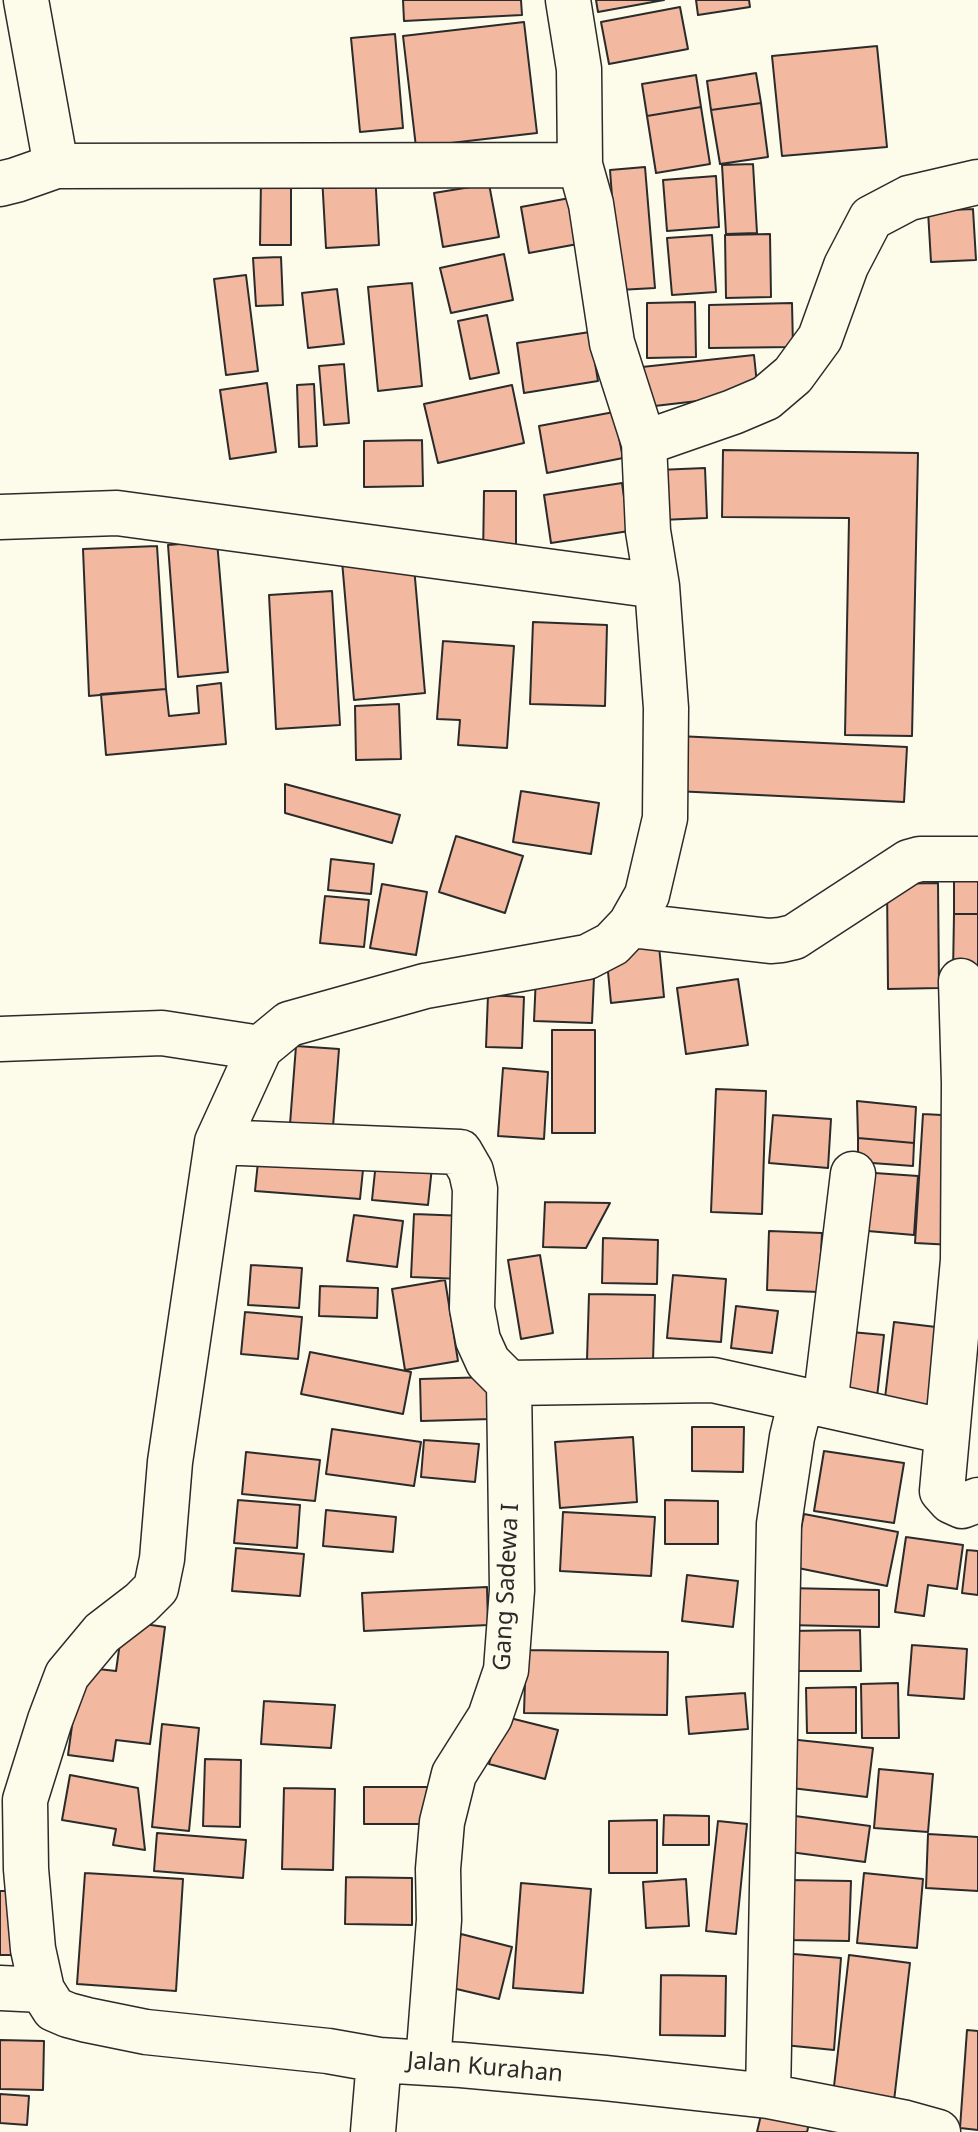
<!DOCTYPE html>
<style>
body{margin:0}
canvas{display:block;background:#fdfbea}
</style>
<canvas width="978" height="2132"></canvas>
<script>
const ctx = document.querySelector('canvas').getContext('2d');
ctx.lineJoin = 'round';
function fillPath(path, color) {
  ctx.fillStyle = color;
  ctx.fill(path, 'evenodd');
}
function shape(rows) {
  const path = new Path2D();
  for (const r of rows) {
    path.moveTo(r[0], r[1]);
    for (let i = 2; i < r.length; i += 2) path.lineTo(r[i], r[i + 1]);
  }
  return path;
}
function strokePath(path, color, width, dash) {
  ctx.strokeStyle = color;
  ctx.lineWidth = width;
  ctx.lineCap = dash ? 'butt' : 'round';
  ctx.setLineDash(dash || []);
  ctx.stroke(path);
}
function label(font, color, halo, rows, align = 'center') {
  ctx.font = font + ' "Noto Sans",sans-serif';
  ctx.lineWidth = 6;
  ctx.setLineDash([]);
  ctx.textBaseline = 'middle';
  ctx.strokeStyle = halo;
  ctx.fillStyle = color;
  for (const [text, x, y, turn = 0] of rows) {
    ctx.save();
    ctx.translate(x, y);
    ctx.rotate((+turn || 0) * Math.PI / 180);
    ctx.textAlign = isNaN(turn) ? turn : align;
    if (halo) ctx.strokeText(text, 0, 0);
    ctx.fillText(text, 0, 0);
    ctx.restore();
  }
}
const building = shape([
 [403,0,521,0,522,15,404,21,403,0],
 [596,0,664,0,598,12,596,0],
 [696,0,749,0,750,7,698,15,696,0],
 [680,7,688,49,609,64,601,22,680,7],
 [524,22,537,133,416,147,403,36,524,22],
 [395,34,403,128,360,132,351,38,395,34],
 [877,46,887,147,782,156,772,56,877,46],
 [756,73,761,103,711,110,707,81,756,73],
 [696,75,701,107,647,116,642,84,696,75],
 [761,103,768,157,720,164,711,110,761,103],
 [701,107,710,164,656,173,647,116,701,107],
 [753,164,757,233,726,234,722,165,753,164],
 [645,167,655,288,619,290,610,170,645,167],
 [375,172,379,245,326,248,322,176,375,172],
 [716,176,719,227,667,231,663,180,716,176],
 [261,179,291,180,291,245,260,245,261,179],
 [489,184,499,237,443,247,434,193,489,184],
 [575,197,583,243,529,253,521,207,575,197],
 [973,209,976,260,931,262,928,211,973,209],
 [770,234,771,297,726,298,725,235,770,234],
 [712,235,716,292,672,295,667,238,712,235],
 [504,254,513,300,451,313,440,268,504,254],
 [281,257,283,305,256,306,253,258,281,257],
 [246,275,258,371,226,375,214,279,246,275],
 [412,283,422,386,378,391,368,287,412,283],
 [337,289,344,344,308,348,302,293,337,289],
 [695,302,696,357,647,358,647,303,695,302],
 [792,303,793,347,709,348,709,305,792,303],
 [487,315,499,373,470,379,458,321,487,315],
 [590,332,598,381,524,393,517,343,590,332],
 [754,355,758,394,646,407,642,367,754,355],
 [344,364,349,423,324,425,319,366,344,364],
 [267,383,276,452,230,459,220,390,267,383],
 [314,384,317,446,299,447,297,385,314,384],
 [512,385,524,443,438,463,424,404,512,385],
 [614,412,623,458,547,473,539,426,614,412],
 [422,440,423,486,364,487,364,441,422,440],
 [723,450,918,453,912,736,845,735,849,518,722,517,723,450],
 [705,468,707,518,661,520,658,470,705,468],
 [622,483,629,531,551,543,544,495,622,483],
 [484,491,516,491,516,559,483,559,484,491],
 [217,541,228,672,178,677,168,545,217,541],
 [157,546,166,689,89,696,83,549,157,546],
 [413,555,425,693,354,700,342,561,413,555],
 [332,591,340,725,276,729,269,595,332,591],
 [533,622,607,625,605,706,530,704,533,622],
 [443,641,514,646,507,748,458,745,460,720,437,719,443,641],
 [221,683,226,744,106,755,101,694,166,689,169,716,199,713,197,686,221,683],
 [399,704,401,759,356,760,355,706,399,704],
 [678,736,907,747,904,802,675,791,678,736],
 [285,784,400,815,392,843,285,813,285,784],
 [521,791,599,803,591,854,513,842,521,791],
 [456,836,523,856,505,913,439,892,456,836],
 [331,859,374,864,371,894,328,890,331,859],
 [954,863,978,863,978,914,954,914,954,863],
 [938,883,939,988,888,989,887,884,938,883],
 [382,884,427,892,416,955,370,948,382,884],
 [325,896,369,900,364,947,320,943,325,896],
 [954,914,978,914,978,973,953,973,954,914],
 [659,946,664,997,611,1003,606,951,659,946],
 [536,976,594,978,592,1023,534,1021,536,976],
 [738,979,748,1045,686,1054,677,988,738,979],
 [488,995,524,997,522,1048,486,1047,488,995],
 [552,1030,595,1030,595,1133,552,1133,552,1030],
 [296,1046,339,1049,333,1127,290,1124,296,1046],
 [503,1068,548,1072,544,1139,498,1136,503,1068],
 [716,1089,766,1091,762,1214,711,1212,716,1089],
 [857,1101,916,1107,914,1143,858,1138,857,1101],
 [923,1114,960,1116,953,1245,915,1243,923,1114],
 [773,1115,831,1119,828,1168,769,1163,773,1115],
 [858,1138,914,1143,913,1166,858,1162,858,1138],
 [259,1152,364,1160,360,1199,255,1191,259,1152],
 [376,1162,432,1167,428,1205,372,1200,376,1162],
 [860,1172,918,1176,914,1235,856,1230,860,1172],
 [545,1202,610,1203,586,1248,543,1247,545,1202],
 [414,1214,466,1216,462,1279,411,1277,414,1214],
 [354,1215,403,1221,397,1267,347,1261,354,1215],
 [769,1231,822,1233,819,1292,767,1290,769,1231],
 [603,1238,658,1240,657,1284,602,1283,603,1238],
 [540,1255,553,1333,521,1339,508,1260,540,1255],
 [251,1265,302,1268,299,1308,248,1305,251,1265],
 [673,1275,726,1279,721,1342,667,1338,673,1275],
 [445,1280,458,1361,405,1370,392,1289,445,1280],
 [320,1286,378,1288,377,1318,319,1316,320,1286],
 [589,1294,655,1295,653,1361,587,1360,589,1294],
 [736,1306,778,1311,772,1353,731,1348,736,1306],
 [245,1312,302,1317,298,1359,241,1354,245,1312],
 [894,1322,953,1329,942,1422,883,1415,894,1322],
 [851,1332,884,1335,877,1397,844,1394,851,1332],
 [310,1352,411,1372,403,1414,301,1394,310,1352],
 [491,1377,492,1419,421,1421,420,1379,491,1377],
 [692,1427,744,1427,743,1472,692,1471,692,1427],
 [332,1429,421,1442,414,1486,326,1474,332,1429],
 [633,1437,637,1502,560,1508,555,1442,633,1437],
 [424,1440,479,1444,475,1482,421,1477,424,1440],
 [824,1451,904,1463,894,1523,814,1511,824,1451],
 [246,1452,320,1460,315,1501,242,1494,246,1452],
 [238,1500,300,1505,297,1548,234,1543,238,1500],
 [665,1500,718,1501,718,1544,665,1544,665,1500],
 [326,1510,396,1517,393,1552,323,1546,326,1510],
 [563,1512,655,1517,651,1576,560,1571,563,1512],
 [804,1514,898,1532,887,1586,793,1567,804,1514],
 [906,1537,963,1545,957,1589,928,1585,924,1616,895,1612,906,1537],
 [236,1548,304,1554,300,1596,232,1591,236,1548],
 [967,1550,978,1551,978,1595,962,1593,967,1550],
 [687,1575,738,1581,733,1627,682,1621,687,1575],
 [487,1587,488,1625,364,1631,362,1593,487,1587],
 [787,1588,879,1590,879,1627,786,1625,787,1588],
 [123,1621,165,1627,150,1744,116,1740,113,1761,68,1755,80,1667,116,1671,123,1621],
 [860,1630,861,1671,788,1671,787,1631,860,1630],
 [912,1645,967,1649,964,1699,908,1695,912,1645],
 [526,1650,668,1652,667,1715,524,1713,526,1650],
 [898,1683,899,1738,862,1738,861,1684,898,1683],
 [856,1687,856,1733,807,1733,806,1688,856,1687],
 [745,1693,748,1729,689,1734,686,1697,745,1693],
 [264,1701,335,1705,331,1748,261,1744,264,1701],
 [502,1716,558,1730,545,1779,489,1764,502,1716],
 [162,1724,199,1728,189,1831,152,1827,162,1724],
 [789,1739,873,1748,867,1797,783,1787,789,1739],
 [205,1759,241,1760,240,1827,203,1826,205,1759],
 [879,1769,933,1774,928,1832,874,1828,879,1769],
 [70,1775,138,1788,145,1850,113,1845,116,1829,62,1820,70,1775],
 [364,1787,429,1787,430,1824,364,1824,364,1787],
 [284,1788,335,1789,333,1870,282,1869,284,1788],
 [780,1814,870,1826,865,1862,775,1850,780,1814],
 [664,1815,709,1816,709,1845,663,1845,664,1815],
 [657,1820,657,1873,609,1873,609,1821,657,1820],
 [718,1821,747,1824,736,1934,706,1931,718,1821],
 [157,1833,246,1840,243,1878,154,1871,157,1833],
 [928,1834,978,1837,978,1891,926,1888,928,1834],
 [85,1873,183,1879,176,1991,77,1984,85,1873],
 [864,1873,923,1879,917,1948,857,1943,864,1873],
 [346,1877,412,1878,412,1925,345,1924,346,1877],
 [686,1879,689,1926,646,1928,643,1882,686,1879],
 [788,1880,851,1881,849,1941,787,1940,788,1880],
 [521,1883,591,1889,583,1993,513,1988,521,1883],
 [0,1891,18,1891,17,1955,0,1955,0,1891],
 [461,1934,512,1947,499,1999,448,1987,461,1934],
 [782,1953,841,1958,834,2050,774,2044,782,1953],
 [849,1955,910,1963,894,2101,833,2095,849,1955],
 [661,1975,726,1976,725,2036,660,2035,661,1975],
 [967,2030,978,2031,978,2130,960,2128,967,2030],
 [0,2040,44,2041,43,2090,0,2089,0,2040],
 [0,2094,29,2096,27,2125,0,2123,0,2094],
 [761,2115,809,2124,807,2132,757,2132,761,2115]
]);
const minor = shape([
 [26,0,56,166,580,165],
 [568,0,579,69,580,165,591,204,612,343,644,443,648,531,657,586,666,708,665,818,647,895,630,925,612,944,587,957,425,986,289,1024,260,1048,217,1142,170,1462,162,1559,156,1588,141,1603,102,1633,67,1675,50,1720,25,1800,26,1869,33,1949,42,1990,54,2009,68,2015,87,2020,146,2032,328,2051,379,2060,461,2065,605,2078,768,2096,902,2122,938,2132],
 [0,184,16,180,56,166],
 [644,443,733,412,766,398,793,375,820,338,846,266,871,218,909,198,978,182],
 [0,517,117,513,657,586],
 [630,925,770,941,781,940,794,937,909,862,920,859,978,859],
 [961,981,964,1083,963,1260,942,1491,951,1501,962,1506,978,1500],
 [0,1039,162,1033,260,1048],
 [217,1142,460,1152,471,1171,475,1189,472,1308,478,1340,488,1362,509,1383,713,1380,947,1432],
 [825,1405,853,1174],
 [0,1988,42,1990],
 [428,2063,439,1920,438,1869,442,1822,454,1774,490,1717,506,1670,512,1590,509,1383],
 [768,2096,779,1524,792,1437,801,1400],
 [373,2132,379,2060]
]);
const streetNames = [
 ["Gang Sadewa I",507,1587,-87],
 ["Jalan Kurahan",485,2068,5]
];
fillPath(building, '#f2b8a0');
strokePath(building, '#2b2b2b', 2);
strokePath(minor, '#2b2b2b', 47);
strokePath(minor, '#fdfbea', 44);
label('24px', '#2b2b2b', '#fdfbea', streetNames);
</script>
